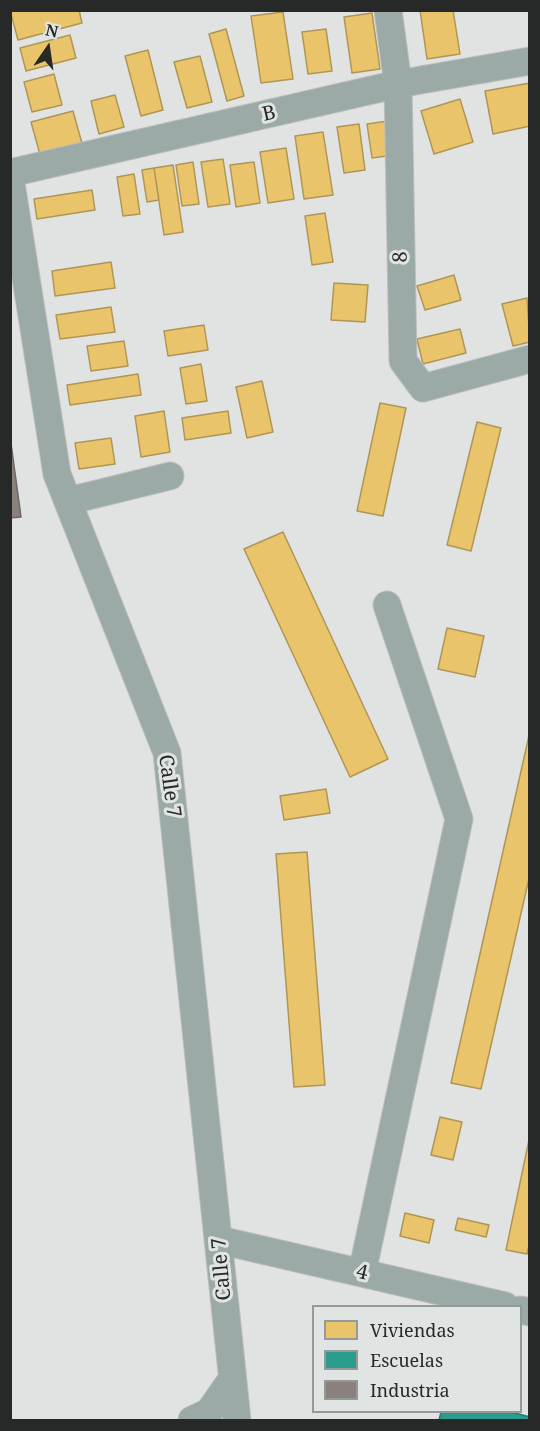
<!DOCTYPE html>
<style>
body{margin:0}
#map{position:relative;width:540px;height:1431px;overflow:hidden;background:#e1e3e2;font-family:"Noto Serif",serif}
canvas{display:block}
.frame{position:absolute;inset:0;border:12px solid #272929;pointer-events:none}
.legend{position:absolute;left:312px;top:1305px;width:210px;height:108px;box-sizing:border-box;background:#e0e4e3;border:2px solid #969999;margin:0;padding:8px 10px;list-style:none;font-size:18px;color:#272929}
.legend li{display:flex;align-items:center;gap:12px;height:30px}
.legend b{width:30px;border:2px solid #969999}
.north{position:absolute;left:18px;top:18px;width:60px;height:60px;-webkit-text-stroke:4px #e0e4e3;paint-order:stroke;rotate:13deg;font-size:16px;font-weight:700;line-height:24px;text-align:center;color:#272929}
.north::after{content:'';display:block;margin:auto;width:21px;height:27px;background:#272929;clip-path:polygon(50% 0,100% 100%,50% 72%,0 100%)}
</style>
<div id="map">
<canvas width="540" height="1431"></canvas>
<div class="frame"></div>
<ul class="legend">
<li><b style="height:16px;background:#e9c46a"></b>Viviendas</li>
<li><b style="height:16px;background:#2a9d8f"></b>Escuelas</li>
<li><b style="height:16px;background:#8a817c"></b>Industria</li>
</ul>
<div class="north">N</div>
</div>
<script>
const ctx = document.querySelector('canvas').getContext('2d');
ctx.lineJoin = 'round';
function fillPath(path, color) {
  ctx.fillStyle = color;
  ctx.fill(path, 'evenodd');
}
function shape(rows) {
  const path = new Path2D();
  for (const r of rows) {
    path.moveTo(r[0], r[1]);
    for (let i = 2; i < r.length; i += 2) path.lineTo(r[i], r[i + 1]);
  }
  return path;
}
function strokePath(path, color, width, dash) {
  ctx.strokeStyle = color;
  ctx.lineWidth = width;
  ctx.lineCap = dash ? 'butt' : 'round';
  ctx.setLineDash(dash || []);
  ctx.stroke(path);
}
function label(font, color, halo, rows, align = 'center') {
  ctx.font = font + ' "Noto Serif",serif';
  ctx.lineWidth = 6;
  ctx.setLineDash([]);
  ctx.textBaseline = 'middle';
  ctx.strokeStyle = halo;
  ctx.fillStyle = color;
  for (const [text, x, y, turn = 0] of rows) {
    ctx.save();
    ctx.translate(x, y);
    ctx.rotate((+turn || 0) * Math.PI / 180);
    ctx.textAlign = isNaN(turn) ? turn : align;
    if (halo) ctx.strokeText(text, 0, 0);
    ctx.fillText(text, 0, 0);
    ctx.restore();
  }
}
const homes = shape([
 [10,10,79,10,82,23,18,40,10,10],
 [420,10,453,10,460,54,427,59,420,10],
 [283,12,293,79,261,83,251,16,283,12],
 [372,13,380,69,352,73,344,17,372,13],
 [226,29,244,96,227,101,209,34,226,29],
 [326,29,332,71,308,74,302,32,326,29],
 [70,35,76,58,26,71,20,48,70,35],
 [148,50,163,110,141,116,125,56,148,50],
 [200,56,212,102,187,108,174,62,200,56],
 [54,74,62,105,32,112,24,82,54,74],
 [530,83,530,126,493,134,485,91,530,83],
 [115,95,124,127,99,134,91,101,115,95],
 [460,99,473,142,434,154,421,111,460,99],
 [73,111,83,147,41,158,31,122,73,111],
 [388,121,394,155,372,158,367,124,388,121],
 [359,124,365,170,344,173,337,127,359,124],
 [323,132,333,195,304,199,295,136,323,132],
 [286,148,294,199,268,203,260,152,286,148],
 [223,159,230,204,208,207,201,162,223,159],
 [193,162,199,204,182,206,176,165,193,162],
 [254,162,260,203,236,207,230,165,254,162],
 [173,165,183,232,164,235,154,168,173,165],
 [154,168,159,200,147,202,142,170,154,168],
 [134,174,140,214,123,216,117,177,134,174],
 [92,190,95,210,37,219,34,199,92,190],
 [325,213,333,262,312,265,305,216,325,213],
 [111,262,115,288,55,296,52,271,111,262],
 [454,275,461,300,425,310,417,286,454,275],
 [334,283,368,285,365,322,331,320,334,283],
 [527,298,530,342,513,346,502,304,527,298],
 [111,307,115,332,60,339,56,315,111,307],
 [204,325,208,350,168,356,164,331,204,325],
 [460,329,466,353,423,364,417,339,460,329],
 [124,341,128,366,91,371,87,346,124,341],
 [201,364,207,401,186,404,180,368,201,364],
 [138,374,141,395,70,405,67,385,138,374],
 [262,381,273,432,247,438,236,387,262,381],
 [380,403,406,408,383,516,357,511,380,403],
 [164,411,170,452,141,457,135,416,164,411],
 [228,411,231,433,185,440,182,418,228,411],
 [477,422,501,428,471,551,447,545,477,422],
 [111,438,115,464,79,469,75,443,111,438],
 [283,532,388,759,350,777,244,549,283,532],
 [447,628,484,636,475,677,438,669,447,628],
 [530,731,530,874,481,1089,451,1083,530,731],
 [326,789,330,813,284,820,280,796,326,789],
 [307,852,325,1085,294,1087,276,854,307,852],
 [440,1117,462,1122,453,1160,431,1155,440,1117],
 [530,1135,530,1241,527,1254,506,1250,530,1135],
 [405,1213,434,1220,429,1243,400,1236,405,1213],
 [458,1218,489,1225,486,1237,455,1230,458,1218]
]);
const schools = shape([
 [441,1412,511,1412,530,1417,530,1420,439,1420,441,1412]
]);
const industry = shape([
 [10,436,21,517,10,518,10,436]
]);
const minor = shape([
 [388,10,398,84,403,361,423,388,530,359],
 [10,173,398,84,530,61],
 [10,177,57,474,167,753,237,1420],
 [68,501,170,476],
 [219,1240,505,1306],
 [362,1273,459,819,387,605],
 [520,1310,530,1312],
 [192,1420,209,1412,232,1379]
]);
const streetNames = [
 ["B",269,114,-13],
 ["8",401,257,-91],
 ["Calle 7",169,786,82],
 ["Calle 7",222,1269,-95],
 ["4",362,1273,13]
];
fillPath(homes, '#e9c46a');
strokePath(homes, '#af9656', 1.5);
fillPath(schools, '#2a9d8f');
strokePath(schools, '#297a70', 1.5);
fillPath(industry, '#8a817c');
strokePath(industry, '#6c6763', 1.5);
strokePath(minor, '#bcbebd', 29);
strokePath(minor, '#9baaa6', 27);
label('20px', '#272929', '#e0e4e3', streetNames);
</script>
